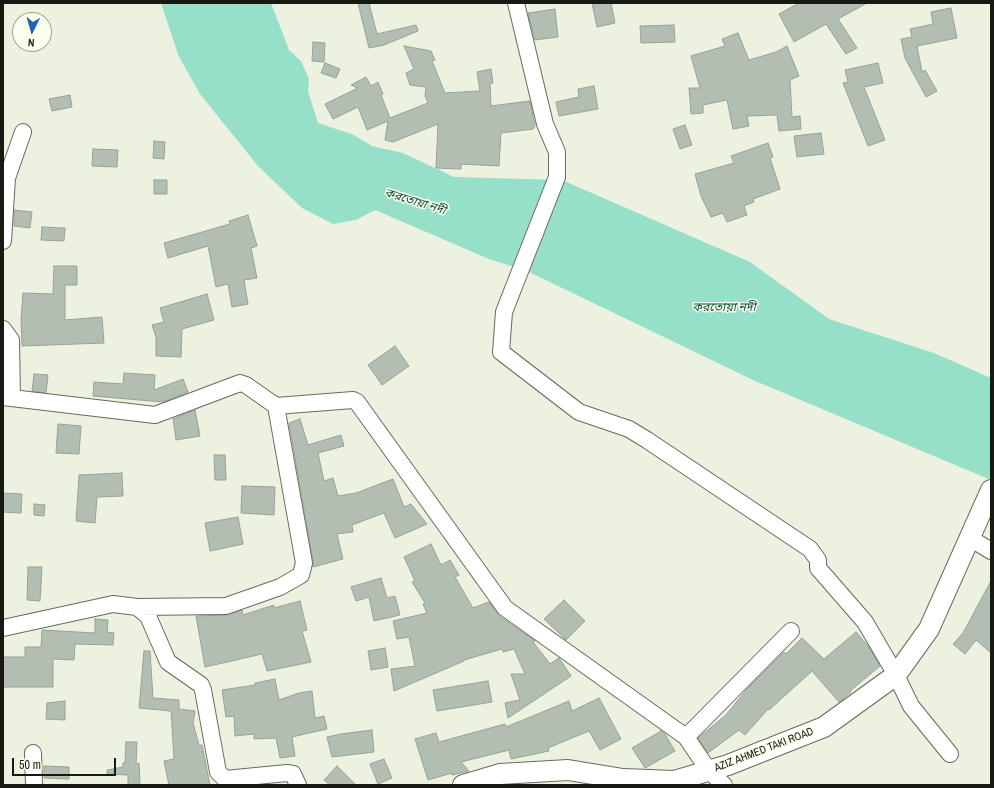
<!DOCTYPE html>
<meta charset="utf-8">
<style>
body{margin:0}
#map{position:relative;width:994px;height:788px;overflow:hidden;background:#edf1e0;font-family:"Archivo Narrow",sans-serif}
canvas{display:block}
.frame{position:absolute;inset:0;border:4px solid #171913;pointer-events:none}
.north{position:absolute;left:12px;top:12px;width:40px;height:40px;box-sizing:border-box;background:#fafeed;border:1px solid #9fa296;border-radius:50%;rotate:185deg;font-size:11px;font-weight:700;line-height:16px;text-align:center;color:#171913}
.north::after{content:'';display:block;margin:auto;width:14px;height:18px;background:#1d66b6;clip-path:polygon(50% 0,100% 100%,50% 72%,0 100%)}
.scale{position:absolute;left:12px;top:758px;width:104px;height:18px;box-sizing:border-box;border:2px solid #171913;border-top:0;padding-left:5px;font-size:12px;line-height:14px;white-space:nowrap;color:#171913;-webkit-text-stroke:3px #fafeed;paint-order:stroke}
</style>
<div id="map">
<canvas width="994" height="788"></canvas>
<div class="frame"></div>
<div class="north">N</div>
<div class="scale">50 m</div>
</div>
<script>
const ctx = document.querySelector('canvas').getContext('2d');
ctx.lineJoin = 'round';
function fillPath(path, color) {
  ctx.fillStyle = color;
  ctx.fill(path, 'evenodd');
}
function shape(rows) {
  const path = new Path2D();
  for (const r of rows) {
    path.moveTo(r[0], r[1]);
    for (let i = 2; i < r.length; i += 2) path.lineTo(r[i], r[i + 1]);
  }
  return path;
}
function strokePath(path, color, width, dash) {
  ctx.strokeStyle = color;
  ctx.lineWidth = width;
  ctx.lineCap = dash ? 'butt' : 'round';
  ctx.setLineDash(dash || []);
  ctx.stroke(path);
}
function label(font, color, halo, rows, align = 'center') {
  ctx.font = font + ' "Archivo Narrow","Noto Sans Bengali",sans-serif';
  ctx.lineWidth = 3;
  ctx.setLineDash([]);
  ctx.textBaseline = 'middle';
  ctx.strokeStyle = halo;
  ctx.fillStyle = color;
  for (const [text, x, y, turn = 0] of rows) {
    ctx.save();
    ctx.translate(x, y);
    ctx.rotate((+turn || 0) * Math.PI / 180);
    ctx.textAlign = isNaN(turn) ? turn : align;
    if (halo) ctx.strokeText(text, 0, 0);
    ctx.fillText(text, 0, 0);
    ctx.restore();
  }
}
const water = shape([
 [161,3,271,3,289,50,301,61,309,79,308,91,318,123,354,135,372,146,403,153,454,177,562,180,750,262,829,319,934,353,991,378,991,480,753,380,527,271,489,259,375,210,356,220,333,224,302,208,258,166,200,94,179,57]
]);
const building = shape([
 [358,3,369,3,377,34,416,25,418,31,384,45,369,48,358,3],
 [592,3,611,3,615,23,597,27,592,3],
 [799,3,867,3,838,19,857,48,846,54,826,24,794,42,779,14,799,3],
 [951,8,957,38,917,46,922,72,925,70,937,91,926,97,905,58,901,39,912,37,910,29,933,24,931,12,951,8],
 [555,9,558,37,535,40,528,13,555,9],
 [674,25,675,42,641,43,640,26,674,25],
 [738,33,749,60,776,52,787,46,799,76,790,80,792,117,800,116,801,129,779,131,777,115,747,116,749,126,733,129,727,100,703,105,703,113,691,114,689,88,700,88,691,56,725,46,722,39,738,33],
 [313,42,325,43,324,62,312,61,313,42],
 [404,46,431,51,435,60,432,61,445,93,480,91,477,72,491,69,493,83,490,83,491,106,530,101,535,126,533,129,501,133,499,166,461,164,461,169,436,168,438,124,393,142,385,140,388,121,367,130,358,107,333,119,325,104,358,88,351,85,366,77,371,86,378,82,383,94,381,95,390,118,428,103,425,96,426,87,410,85,406,73,414,69,404,46],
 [325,63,340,69,336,78,321,73,325,63],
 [878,63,883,83,864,87,885,140,868,146,843,83,848,82,845,70,878,63],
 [594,86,598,109,559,116,556,102,579,97,578,89,594,86],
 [70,95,72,107,52,111,49,99,70,95],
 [685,125,692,145,680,149,673,129,685,125],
 [821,133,824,154,797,157,794,136,821,133],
 [154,141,165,142,164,159,153,158,154,141],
 [768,143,773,157,770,158,780,189,753,199,754,202,744,206,747,215,727,222,723,213,711,217,701,196,695,174,734,163,731,156,768,143],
 [93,149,118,150,117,167,92,166,93,149],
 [154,180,167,180,167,194,154,194,154,180],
 [14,210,32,212,30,228,14,226,14,210],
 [248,215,257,246,251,248,257,278,244,280,248,304,232,307,228,284,216,287,208,246,168,258,164,243,230,224,229,221,248,215],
 [42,227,65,228,64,241,41,240,42,227],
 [54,266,77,266,77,285,65,285,65,320,102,317,104,343,22,346,21,319,23,293,53,294,54,266],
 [207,294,214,320,182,329,181,357,156,356,156,337,152,325,164,322,160,308,207,294],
 [395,346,409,366,382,385,368,365,395,346],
 [124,373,155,375,154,390,183,379,188,392,163,402,93,396,94,382,123,384,124,373],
 [34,374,48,375,46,393,32,391,34,374],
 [195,410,200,436,176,440,173,419,195,410],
 [300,419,308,445,341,435,344,446,318,453,324,481,333,478,338,496,356,493,393,479,404,507,411,504,427,524,395,538,384,513,352,525,353,532,337,534,343,559,313,567,313,561,289,423,300,419],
 [58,424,81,426,79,454,56,453,58,424],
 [214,455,225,455,226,480,215,480,214,455],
 [122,473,123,496,97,497,95,523,76,521,79,475,122,473],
 [242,486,275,487,274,515,241,513,242,486],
 [3,493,22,494,21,513,3,512,3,493],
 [34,504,45,505,44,516,34,515,34,504],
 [238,517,243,544,210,551,205,523,238,517],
 [431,544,441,565,450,560,459,575,455,577,473,608,489,602,499,616,535,641,533,642,550,664,559,658,571,676,508,718,505,703,520,700,511,674,525,674,514,649,503,652,502,649,464,660,464,661,394,691,391,669,415,666,409,637,397,639,393,621,427,613,423,604,425,603,412,582,415,581,404,557,431,544],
 [28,567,42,567,40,601,27,600,28,567],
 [381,578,387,598,395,596,400,615,374,621,369,597,356,601,351,587,381,578],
 [991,581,991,653,976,640,965,654,953,644,963,633,991,581],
 [564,600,585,621,566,640,544,619,564,600],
 [300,601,307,630,302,631,311,662,267,671,262,654,205,667,196,616,226,615,242,610,243,615,274,605,274,608,300,601],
 [95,619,108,620,107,632,114,633,113,645,75,644,74,660,53,659,53,687,3,687,3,657,25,657,25,647,41,647,42,630,95,633,95,619],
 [856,632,868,646,880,666,850,691,851,692,839,702,812,671,769,710,768,709,745,735,739,730,708,753,698,738,726,715,747,689,784,652,786,654,802,638,824,659,856,632],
 [385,648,388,667,371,670,368,651,385,648],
 [144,651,150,651,153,698,179,700,179,709,195,711,193,723,199,745,202,745,210,785,169,785,164,761,174,759,171,711,139,708,144,651],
 [275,679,279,700,299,693,312,691,315,718,324,716,327,729,292,737,295,756,280,758,276,738,254,739,254,734,235,736,234,716,226,717,222,690,255,685,255,683,275,679],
 [488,681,492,702,437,711,433,690,488,681],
 [599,698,621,739,600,750,589,731,548,748,549,751,511,759,509,750,461,762,469,771,452,775,452,773,428,780,415,739,436,733,439,742,505,724,506,727,569,701,572,711,599,698],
 [65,701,65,720,46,719,47,703,65,701],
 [372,730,374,752,332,757,327,737,341,734,372,730],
 [661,731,665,734,675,751,645,768,632,748,661,731],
 [126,742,137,742,136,764,139,763,140,785,128,785,128,775,107,774,107,770,123,767,123,763,125,763,126,742],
 [384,759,392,778,378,784,370,764,384,759],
 [44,766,69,767,69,779,44,778,44,766],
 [337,766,356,785,330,785,324,780,337,766]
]);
const minor = shape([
 [516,3,545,124,557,152,557,177,504,312,501,352,579,412,629,429,647,440,810,549,818,560,818,568,865,622,896,675,911,706,950,754],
 [3,241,7,178,23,132],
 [3,329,11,340,12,398],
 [3,397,155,415,240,383,246,385,276,406,353,400,357,402,505,608,686,737,709,771,724,785],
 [970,538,991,551],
 [137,607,226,606,280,587,301,575,304,563,276,406],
 [3,628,113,604,137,607,148,616,168,662,201,685,203,690,218,772,225,779,287,773,293,774,298,785],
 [686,737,791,631],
 [33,753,34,785]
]);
const tertiary = shape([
 [463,785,500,774,568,770,623,779,674,781,728,765,824,727,896,675,929,629,991,490]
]);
const streetNames = [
 ["AZIZ AHMED TAKI ROAD",764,750,-21]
];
const waterNames = [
 ["করতোয়া নদী",415,202,17],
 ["করতোয়া নদী",724,308]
];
fillPath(water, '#96dfc8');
fillPath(building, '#b1beb1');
strokePath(building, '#96a296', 1);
strokePath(minor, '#676b5c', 18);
strokePath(tertiary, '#676b5c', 22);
strokePath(minor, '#fff', 16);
strokePath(tertiary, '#fff', 20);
label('11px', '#171913', '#fafeed', streetNames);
label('italic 12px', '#0f4d3e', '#fafeed', waterNames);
</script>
